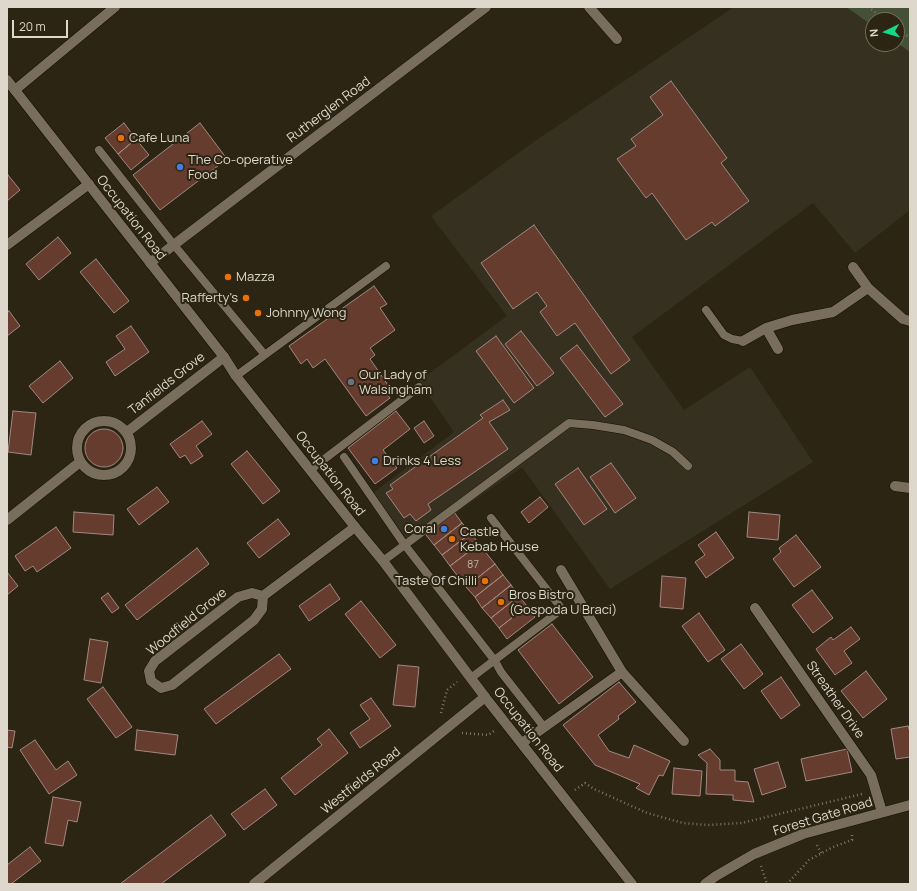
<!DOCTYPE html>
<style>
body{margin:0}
#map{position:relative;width:917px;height:891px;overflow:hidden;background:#2d2513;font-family:Manrope,sans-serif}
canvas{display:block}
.frame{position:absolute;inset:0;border:8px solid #ddd7cc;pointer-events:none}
.north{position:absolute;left:865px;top:12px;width:40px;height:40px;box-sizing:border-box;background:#2d2513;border:1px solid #736c5d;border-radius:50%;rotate:265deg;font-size:11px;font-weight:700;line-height:16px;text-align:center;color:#ddd7cc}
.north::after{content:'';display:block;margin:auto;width:14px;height:18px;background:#13d989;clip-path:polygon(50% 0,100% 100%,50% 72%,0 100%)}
.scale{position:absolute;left:12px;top:20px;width:56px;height:18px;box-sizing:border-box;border:2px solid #ddd7cc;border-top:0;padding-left:5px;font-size:12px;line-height:14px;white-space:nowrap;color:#ddd7cc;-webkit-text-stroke:3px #2d2513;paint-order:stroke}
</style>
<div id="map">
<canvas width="917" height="891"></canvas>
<div class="frame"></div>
<div class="north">N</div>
<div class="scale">20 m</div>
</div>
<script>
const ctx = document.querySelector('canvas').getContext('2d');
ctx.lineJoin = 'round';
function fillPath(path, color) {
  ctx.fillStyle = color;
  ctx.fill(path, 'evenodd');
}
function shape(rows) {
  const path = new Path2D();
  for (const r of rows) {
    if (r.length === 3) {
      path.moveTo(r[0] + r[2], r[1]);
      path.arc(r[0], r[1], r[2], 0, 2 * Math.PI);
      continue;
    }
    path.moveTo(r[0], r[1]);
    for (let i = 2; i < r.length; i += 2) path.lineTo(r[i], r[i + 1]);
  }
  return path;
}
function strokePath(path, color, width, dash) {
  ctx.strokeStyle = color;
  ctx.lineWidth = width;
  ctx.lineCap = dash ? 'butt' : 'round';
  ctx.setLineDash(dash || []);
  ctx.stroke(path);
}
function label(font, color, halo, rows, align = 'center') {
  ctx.font = font + ' Manrope,sans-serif';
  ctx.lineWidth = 4;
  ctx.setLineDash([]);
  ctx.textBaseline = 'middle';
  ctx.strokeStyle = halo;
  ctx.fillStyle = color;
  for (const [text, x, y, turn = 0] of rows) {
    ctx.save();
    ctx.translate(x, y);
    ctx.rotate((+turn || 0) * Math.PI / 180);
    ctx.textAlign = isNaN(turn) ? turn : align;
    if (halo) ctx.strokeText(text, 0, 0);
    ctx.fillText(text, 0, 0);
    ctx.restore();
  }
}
const education = shape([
 [734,7,846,7,873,26,873,44,897,43,910,52,910,210,855,253,813,203,632,337,684,410,750,367,813,462,610,589,522,467,411,544,373,493,454,432,419,381,507,316,431,216,535,141]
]);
const green = shape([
 [846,7,910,7,910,52,897,43,897,20,873,20,873,26]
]);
const building = shape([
 [671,81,727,158,721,163,749,201,715,226,712,222,686,240,652,193,646,198,617,159,636,146,631,139,663,115,650,97,671,81],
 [124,123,136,139,118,154,105,138,124,123],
 [200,123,227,159,160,210,133,175,200,123],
 [136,139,149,155,131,170,118,154,136,139],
 [8,175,20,190,7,201,7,176,8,175],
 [534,225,630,360,611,374,575,323,557,336,540,312,547,306,537,292,513,309,481,263,534,225],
 [58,237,71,253,39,280,26,264,58,237],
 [96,259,129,301,114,313,80,272,96,259],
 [374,286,387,304,380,308,395,330,370,348,375,355,370,359,388,385,383,389,390,398,366,416,325,359,313,368,307,359,301,364,289,346,374,286],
 [9,311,20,326,7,336,7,312,9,311],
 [131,326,149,352,115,376,106,362,125,349,116,336,131,326],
 [521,331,554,373,537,386,505,344,521,331],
 [496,336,534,388,514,403,476,351,496,336],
 [577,345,623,404,605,417,560,358,577,345],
 [60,361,73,378,43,403,29,386,60,361],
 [503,400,510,410,489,422,508,449,428,504,431,510,416,521,410,514,404,518,386,493,393,489,390,485,483,418,480,415,503,400],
 [13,411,36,413,31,455,8,452,13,411],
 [396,411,410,429,383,450,397,468,375,484,348,448,396,411],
 [202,421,212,434,196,446,203,456,191,464,185,455,180,458,170,444,202,421],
 [424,421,434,436,424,443,414,428,424,421],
 [104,448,19],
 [247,451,280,491,263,504,231,464,247,451],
 [611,463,636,498,615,513,590,477,611,463],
 [578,468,607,509,584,525,555,484,578,468],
 [157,487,169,502,139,525,127,509,157,487],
 [540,497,548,507,529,523,521,512,540,497],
 [74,512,114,515,113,535,73,532,74,512],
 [454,512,462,523,434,545,426,535,454,512],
 [749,512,780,515,778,540,747,537,749,512],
 [278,519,290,534,259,558,247,543,278,519],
 [462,523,471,533,442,555,434,545,462,523],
 [56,527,71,548,37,572,33,566,25,571,15,556,56,527],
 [716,532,734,558,706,578,695,562,705,555,698,545,716,532],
 [471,533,479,544,450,566,442,555,471,533],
 [796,535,821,567,794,587,773,559,781,552,779,548,796,535],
 [479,544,495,564,466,587,450,566,479,544],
 [197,548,209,564,137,620,125,605,197,548],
 [495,564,503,575,475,597,466,587,495,564],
 [7,572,18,586,7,595,7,572],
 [503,575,511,585,482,608,475,597,503,575],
 [662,576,686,578,683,609,660,607,662,576],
 [330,584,340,599,309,621,299,606,330,584],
 [511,585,519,596,491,618,482,608,511,585],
 [812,590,833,618,813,633,792,605,812,590],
 [108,593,119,608,112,613,101,598,108,593],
 [519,596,527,606,499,628,491,618,519,596],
 [361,601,396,645,380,658,345,614,361,601],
 [527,606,535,617,507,639,499,628,527,606],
 [699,613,725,650,708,662,682,626,699,613],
 [552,624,593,677,559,704,518,650,552,624],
 [851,627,860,639,844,651,852,663,835,675,816,649,831,637,833,640,851,627],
 [90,639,108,642,101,683,84,680,90,639],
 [741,644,763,674,744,689,721,659,741,644],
 [279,654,291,669,216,724,204,709,279,654],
 [398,665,419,667,415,707,393,705,398,665],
 [866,671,887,699,863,718,841,691,866,671],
 [781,677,800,705,781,719,761,691,781,677],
 [619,682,636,702,618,716,619,719,598,735,609,751,629,758,634,745,670,761,663,776,659,775,649,795,636,788,640,784,595,765,563,725,619,682],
 [103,687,132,727,116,738,87,699,103,687],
 [371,698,391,726,360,748,350,733,370,719,360,705,371,698],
 [908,726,910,732,910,757,896,759,891,729,908,726],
 [329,729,348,753,295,795,281,778,322,745,317,739,329,729],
 [7,730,15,731,12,748,7,747,7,730],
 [137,730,178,735,175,755,135,750,137,730],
 [35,740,56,770,68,761,77,775,49,794,20,750,35,740],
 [710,749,720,760,720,770,735,770,735,781,748,782,754,802,733,800,733,795,706,794,707,763,698,755,710,749],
 [847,749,852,772,806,781,801,759,847,749],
 [778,762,786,787,762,795,754,769,778,762],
 [674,768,702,771,700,796,672,794,674,768],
 [265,789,277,805,244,830,231,814,265,789],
 [53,797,81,802,77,822,68,820,63,846,45,843,53,797],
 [211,815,226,835,161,884,120,884,211,815],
 [30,847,41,861,11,884,7,884,7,865,30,847]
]);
const path = shape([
 [868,7,886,20],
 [897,28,910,38],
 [441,713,447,690,457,682],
 [462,733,488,735,494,731],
 [575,790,585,783,594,789,647,813,683,823,708,825,742,823,862,794],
 [817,845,821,853],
 [761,866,767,884],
 [787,884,809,860,833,847,852,840,852,835]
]);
const lane = shape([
 [99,150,174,245,265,355],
 [706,310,724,335,732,339,743,341],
 [236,376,386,266],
 [344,457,404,544,495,661,501,672,544,727],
 [310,470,419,387],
 [383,561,569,423,593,425,624,430,652,440,673,452,688,466],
 [471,678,562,609,491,518]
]);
const street = shape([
 [589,7,617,39],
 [15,90,115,7],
 [7,245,89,184],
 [150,263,486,7],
 [853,267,868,288,903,319,910,321],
 [766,328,778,349],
 [743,341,766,328,792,320,833,312,868,288],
 [104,448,27],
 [127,432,224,357],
 [895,486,910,488],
 [7,520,80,462],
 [263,596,262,609,254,620,172,685,161,688,151,681,149,671,155,661,238,597,252,593,263,596,355,527],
 [755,608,871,775,882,812],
 [622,672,684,741],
 [522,743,622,672,561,570],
 [254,884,485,697]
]);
const secondary = shape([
 [7,80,224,357,236,376,355,527,383,561,485,697,632,884],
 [705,884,716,876,754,854,803,834,910,805]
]);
const markers = [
 [121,138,4,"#e8710a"],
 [180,167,4,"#3f7fe0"],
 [228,277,4,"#e8710a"],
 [246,298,4,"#e8710a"],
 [258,313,4,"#e8710a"],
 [351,382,4,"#6b7280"],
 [375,461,4,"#3f7fe0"],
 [444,529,4,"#3f7fe0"],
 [452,539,4,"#e8710a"],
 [485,581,4,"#e8710a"],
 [501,602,4,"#e8710a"]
];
const numberNames = [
 ["87",473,565]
];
const streetNames = [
 ["Rutherglen Road",329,110,-37],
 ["Occupation Road",131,218,52],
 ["Tanfields Grove",167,384,-38],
 ["Occupation Road",330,474,52],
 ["Woodfield Grove",187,622,-39],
 ["Streather Drive",835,700,55],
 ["Occupation Road",528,730,52],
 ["Westfields Road",361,781,-39],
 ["Forest Gate Road",823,817,-17]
];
const poiNames = [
 ["Cafe Luna",129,138],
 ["The Co-operative",188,160],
 ["Food",188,175],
 ["Mazza",236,277],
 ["Rafferty's",238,298,"right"],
 ["Johnny Wong",266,313],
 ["Our Lady of",359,375],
 ["Walsingham",359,390],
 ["Drinks 4 Less",383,461],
 ["Coral",436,529,"right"],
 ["Castle",460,532],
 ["Kebab House",460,547],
 ["Taste Of Chilli",477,581,"right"],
 ["Bros Bistro",509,595],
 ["(Gospoda U Braci)",509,610]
];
fillPath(education, '#363020');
fillPath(green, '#445136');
fillPath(building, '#653c2e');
strokePath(building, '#a18980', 1);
strokePath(lane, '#150e01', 9);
strokePath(street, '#150e01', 11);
strokePath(secondary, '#150e01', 11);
strokePath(path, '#7e7668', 2.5, [1, 3]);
strokePath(lane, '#786e5b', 8);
strokePath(street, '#786e5b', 10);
strokePath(secondary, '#786e5b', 10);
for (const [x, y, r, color] of markers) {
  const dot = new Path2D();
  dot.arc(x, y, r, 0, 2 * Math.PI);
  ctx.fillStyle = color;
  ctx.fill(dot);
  strokePath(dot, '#2d2513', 1.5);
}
label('11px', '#bfb0a4', null, numberNames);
label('13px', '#ddd7cc', '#2d2513', streetNames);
label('13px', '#ddd7cc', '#2d2513', poiNames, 'left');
</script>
